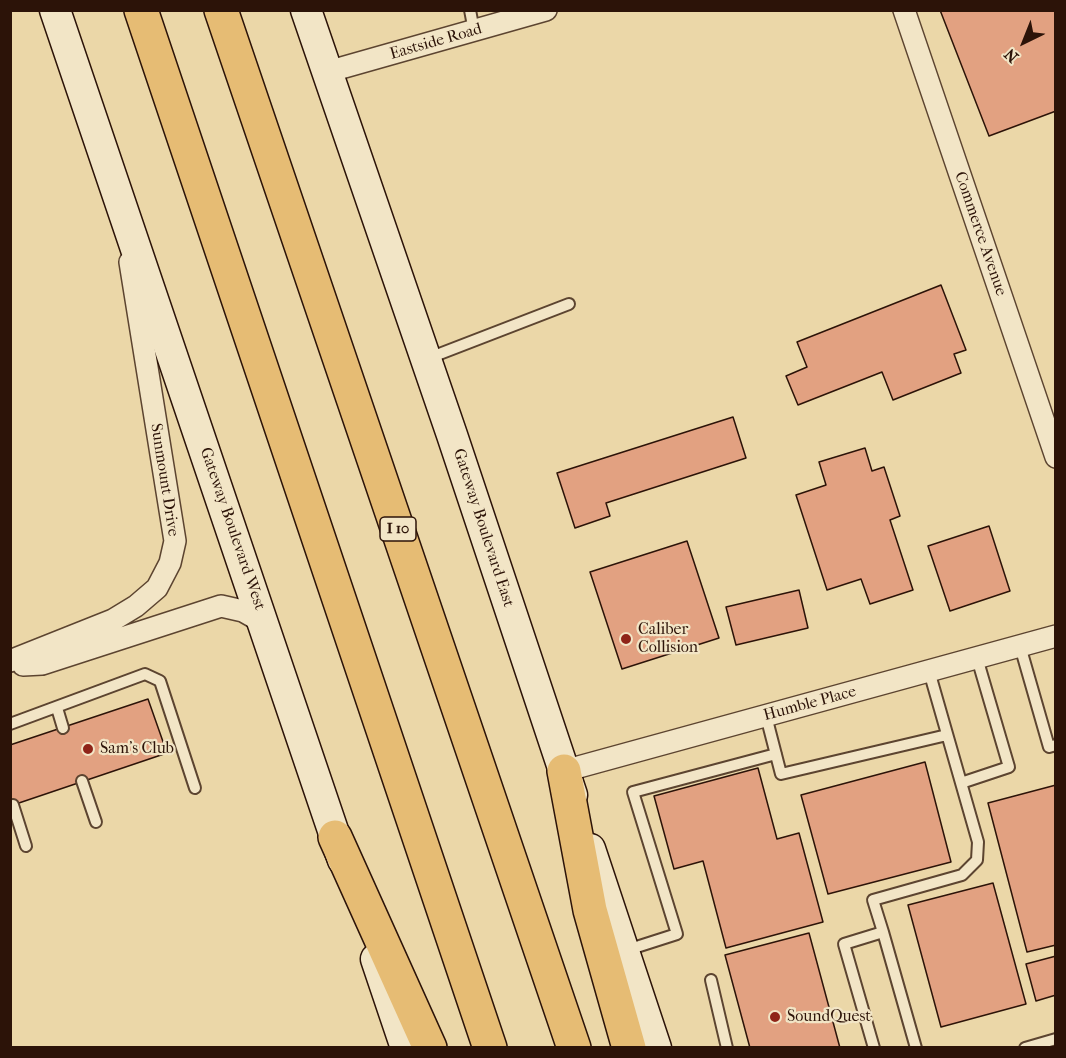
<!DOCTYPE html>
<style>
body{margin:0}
#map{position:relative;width:1066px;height:1058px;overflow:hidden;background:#ebd7a8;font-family:"IM FELL French Canon",serif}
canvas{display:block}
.frame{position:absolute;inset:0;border:12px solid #2c1308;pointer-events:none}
.north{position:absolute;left:994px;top:12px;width:60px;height:60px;-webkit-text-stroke:4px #f2e5c6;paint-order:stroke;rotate:223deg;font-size:16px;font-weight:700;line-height:24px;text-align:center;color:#2c1308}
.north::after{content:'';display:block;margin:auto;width:21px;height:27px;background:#2c1308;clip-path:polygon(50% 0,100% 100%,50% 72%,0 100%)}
</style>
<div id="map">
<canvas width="1066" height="1058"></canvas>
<div class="frame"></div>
<div class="north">N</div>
</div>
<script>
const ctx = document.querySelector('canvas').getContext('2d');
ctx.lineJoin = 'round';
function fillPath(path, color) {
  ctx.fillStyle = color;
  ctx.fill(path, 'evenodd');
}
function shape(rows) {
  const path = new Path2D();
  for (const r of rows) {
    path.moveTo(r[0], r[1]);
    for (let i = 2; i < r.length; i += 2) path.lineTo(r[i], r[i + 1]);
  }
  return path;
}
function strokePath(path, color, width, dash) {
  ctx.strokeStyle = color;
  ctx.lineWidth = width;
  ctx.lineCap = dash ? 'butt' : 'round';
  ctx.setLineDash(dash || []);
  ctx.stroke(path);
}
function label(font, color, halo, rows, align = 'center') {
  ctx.font = font + ' "IM FELL French Canon",serif';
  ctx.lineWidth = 4.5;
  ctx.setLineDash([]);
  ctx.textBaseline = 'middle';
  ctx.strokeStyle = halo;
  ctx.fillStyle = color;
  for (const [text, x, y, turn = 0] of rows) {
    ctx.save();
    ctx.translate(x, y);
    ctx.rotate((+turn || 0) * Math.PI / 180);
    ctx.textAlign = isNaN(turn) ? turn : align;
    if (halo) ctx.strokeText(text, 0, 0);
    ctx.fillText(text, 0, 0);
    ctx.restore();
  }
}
const building = shape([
 [940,10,1056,10,1056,111,989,136,940,10],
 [941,285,966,350,954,354,961,373,893,400,882,372,798,405,786,376,807,367,797,342,941,285],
 [733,417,746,458,606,503,610,516,575,528,557,473,733,417],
 [865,448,872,471,884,467,900,516,890,520,913,590,870,604,861,579,827,590,796,495,826,485,819,462,865,448],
 [989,526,1010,591,950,611,928,546,989,526],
 [687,541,719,638,622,669,590,572,687,541],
 [799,590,808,628,736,645,726,607,799,590],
 [148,699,167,753,10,806,10,745,148,699],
 [925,762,951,862,828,894,801,795,925,762],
 [758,768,777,839,799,833,823,922,726,948,703,861,674,869,654,796,758,768],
 [1056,785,1056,945,1027,952,988,803,1056,785],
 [993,883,1026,1004,941,1027,908,905,993,883],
 [809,933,840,1048,750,1048,725,955,809,933],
 [1056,956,1056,995,1036,1001,1026,964,1056,956]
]);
const lane = shape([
 [470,10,474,31],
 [429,358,569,304],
 [1020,646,1049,747,1056,745],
 [57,708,63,728],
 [766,716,781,774,947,735],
 [10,724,145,674,160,681,195,788],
 [82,781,96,822],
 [961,783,1009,767,977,658],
 [13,805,26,846],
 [883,932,873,900,962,875,977,860,978,842,929,671],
 [624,951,677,934,633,792,776,754],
 [711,980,727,1048],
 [874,1048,844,944,883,932,916,1048],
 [1025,1048,1056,1039]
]);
const street = shape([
 [904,10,1056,457],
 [327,72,546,10],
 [10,661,113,620,136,606,157,588,170,563,175,541,130,262],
 [23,665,42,664,221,606,243,611,264,623],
 [564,771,1056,636]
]);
const secondary = shape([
 [55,10,343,860],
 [306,10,452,435,572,795],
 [590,849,656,1048],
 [376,959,406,1048]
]);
const highway = shape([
 [141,10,490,1048],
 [221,10,574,1048],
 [564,771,590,910,629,1048],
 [335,837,430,1048]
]);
const markers = [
 [626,639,6,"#8f2418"],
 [88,749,6,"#8f2418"],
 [775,1017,6,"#8f2418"]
];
const shields = [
 [398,529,36]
];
const shieldNames = [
 ["I 10",398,529]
];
const streetNames = [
 ["Eastside Road",436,42,-16],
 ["Commerce Avenue",980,234,71],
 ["Sunmount Drive",164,480,81],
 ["Gateway Boulevard East",483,528,72],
 ["Gateway Boulevard West",232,529,71],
 ["Humble Place",810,704,-15]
];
const poiNames = [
 ["Caliber",638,630],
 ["Collision",638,648],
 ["Sam's Club",100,749],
 ["SoundQuest",787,1017]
];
fillPath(building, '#e2a181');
strokePath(building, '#2c1308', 1.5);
strokePath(lane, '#5c4430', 14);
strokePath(street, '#5c4430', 24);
strokePath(secondary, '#2c1308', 33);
strokePath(highway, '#2c1308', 36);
strokePath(lane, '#f2e5c6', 10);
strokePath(street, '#f2e5c6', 21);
strokePath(secondary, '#f2e5c6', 30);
strokePath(highway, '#e6bc74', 33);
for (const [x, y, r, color] of markers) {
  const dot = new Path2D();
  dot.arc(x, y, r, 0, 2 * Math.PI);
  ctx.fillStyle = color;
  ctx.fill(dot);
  strokePath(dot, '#f2e5c6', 2);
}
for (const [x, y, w] of shields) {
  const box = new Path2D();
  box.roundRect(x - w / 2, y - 12, w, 24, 4.5);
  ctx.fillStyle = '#f2e5c6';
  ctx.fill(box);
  strokePath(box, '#2c1308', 1.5);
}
label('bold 15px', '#2c1308', null, shieldNames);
label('16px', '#2c1308', '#f2e5c6', streetNames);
label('16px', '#2c1308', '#f2e5c6', poiNames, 'left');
</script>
